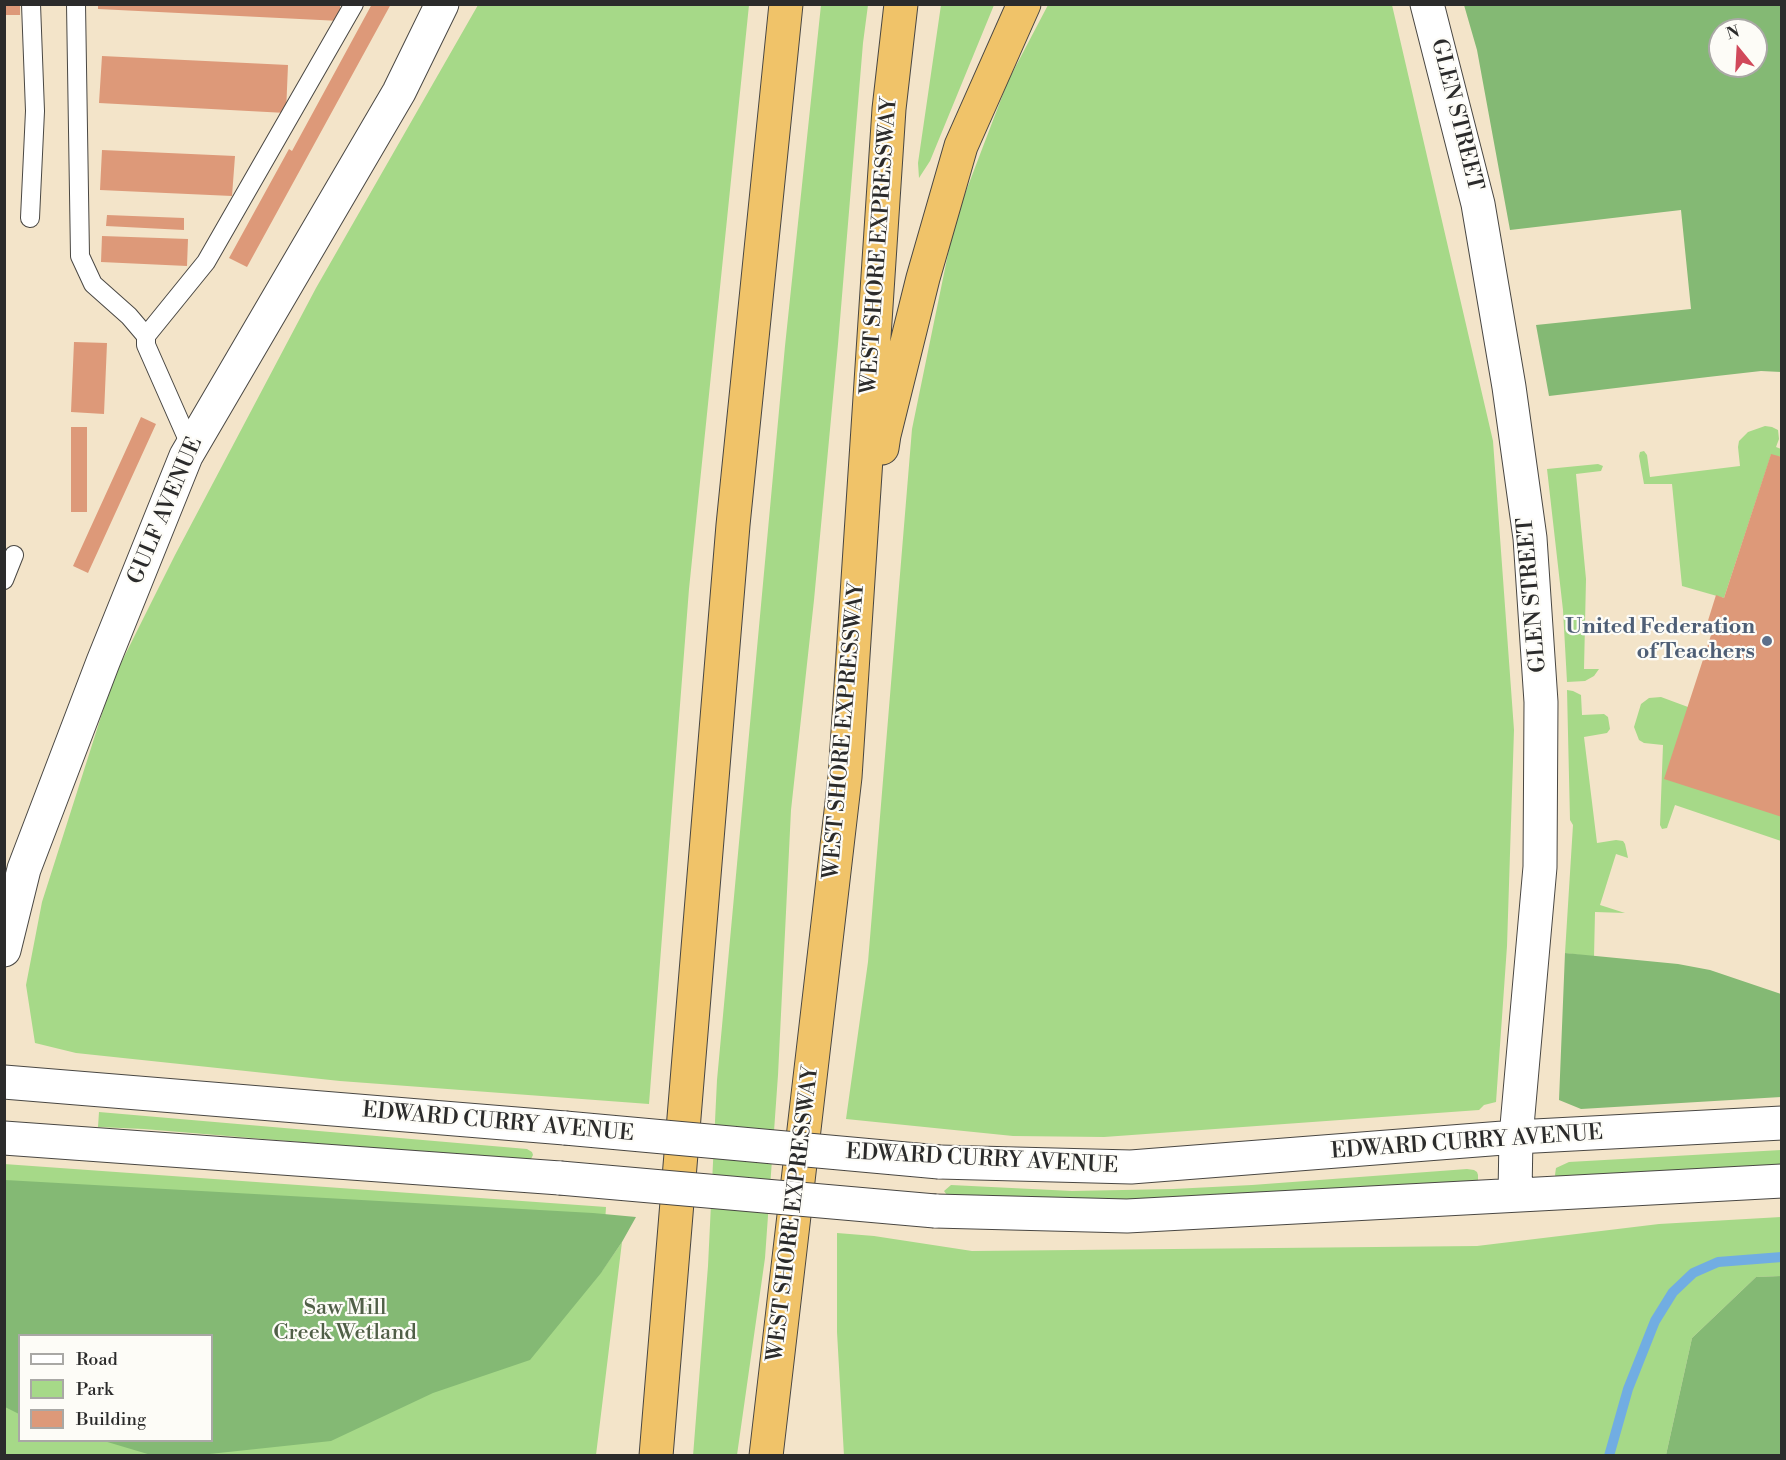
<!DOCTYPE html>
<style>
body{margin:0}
#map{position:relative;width:1786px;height:1460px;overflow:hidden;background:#f3e4c9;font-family:"Libre Bodoni",serif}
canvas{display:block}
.frame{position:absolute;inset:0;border:6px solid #2b2b2b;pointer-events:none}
.legend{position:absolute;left:18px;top:1334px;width:195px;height:108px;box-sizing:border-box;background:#fdfcf7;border:2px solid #a9a8a5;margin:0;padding:8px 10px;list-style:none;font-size:18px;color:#2b2b2b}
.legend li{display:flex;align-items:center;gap:12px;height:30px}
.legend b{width:30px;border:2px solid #a9a8a5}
.north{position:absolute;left:1708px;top:18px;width:60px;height:60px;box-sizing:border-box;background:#fdfcf7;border:2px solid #a9a8a5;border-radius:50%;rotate:342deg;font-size:16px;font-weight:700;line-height:24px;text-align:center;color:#2b2b2b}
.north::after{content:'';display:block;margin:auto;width:21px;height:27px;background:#d1495b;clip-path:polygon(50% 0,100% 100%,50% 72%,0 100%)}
</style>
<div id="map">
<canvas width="1786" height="1460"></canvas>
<div class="frame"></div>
<ul class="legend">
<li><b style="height:8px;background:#fff"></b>Road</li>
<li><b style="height:16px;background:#a6d988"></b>Park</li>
<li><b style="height:16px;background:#dd9979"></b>Building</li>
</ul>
<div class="north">N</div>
</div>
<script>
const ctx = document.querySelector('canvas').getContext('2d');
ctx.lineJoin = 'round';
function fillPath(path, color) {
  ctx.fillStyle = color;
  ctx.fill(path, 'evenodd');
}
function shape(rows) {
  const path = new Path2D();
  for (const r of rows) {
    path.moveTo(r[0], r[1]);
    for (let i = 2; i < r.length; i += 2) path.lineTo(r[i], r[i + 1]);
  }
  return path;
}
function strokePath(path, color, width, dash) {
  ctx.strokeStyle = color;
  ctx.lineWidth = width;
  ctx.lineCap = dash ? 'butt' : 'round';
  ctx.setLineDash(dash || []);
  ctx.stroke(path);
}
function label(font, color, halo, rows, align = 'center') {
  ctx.font = font + ' "Libre Bodoni",serif';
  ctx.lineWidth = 4.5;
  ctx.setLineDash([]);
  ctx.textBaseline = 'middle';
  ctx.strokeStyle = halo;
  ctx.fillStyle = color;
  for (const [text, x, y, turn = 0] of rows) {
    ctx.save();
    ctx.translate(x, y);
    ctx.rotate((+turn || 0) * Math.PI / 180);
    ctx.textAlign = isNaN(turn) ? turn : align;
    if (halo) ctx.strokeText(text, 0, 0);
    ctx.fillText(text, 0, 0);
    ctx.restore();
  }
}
const green = shape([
 [478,5,749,5,689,589,649,1104,340,1081,76,1053,35,1043,26,985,42,902,113,679,175,555,316,288],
 [821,5,868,5,863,43,838,344,814,600,791,810,778,1075,765,1258,737,1455,693,1456,708,1266,717,1080,785,346],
 [941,5,994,5,930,161,919,178,918,163],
 [1048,5,1392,5,1493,441,1514,730,1507,946,1496,1102,1484,1105,1479,1110,1104,1137,1013,1136,846,1119,868,962,912,429,955,220,1008,81],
 [1765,426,1772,427,1778,430,1779,439,1776,447,1781,449,1781,457,1771,455,1724,598,1682,586,1672,484,1644,484,1639,456,1640,452,1644,451,1647,455,1650,477,1740,466,1738,447,1739,441,1748,432],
 [1598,464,1603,466,1601,471,1576,474,1586,579,1584,669,1599,669,1594,676,1585,681,1567,682,1563,610,1547,469],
 [1567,690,1573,691,1581,695,1582,715,1604,714,1608,717,1610,729,1607,733,1584,737,1597,843,1616,840,1623,841,1625,844,1628,858,1616,854,1600,905,1625,913,1595,912,1594,957,1565,953,1573,825,1570,820],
 [1661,697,1688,707,1781,817,1781,841,1675,805,1668,825,1667,828,1662,829,1660,825,1663,745,1644,743,1639,740,1634,727,1641,704,1649,698],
 [99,1112,527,1149,532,1152,533,1155,530,1161,526,1161,144,1129,98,1127],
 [1781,1150,1781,1169,1557,1179,1555,1175,1556,1168,1569,1162],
 [4,1164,606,1207,602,1271,622,1242,596,1455,5,1455],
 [20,1336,212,1336,212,1440,20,1440],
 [1467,1169,1474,1170,1477,1172,1478,1175,1478,1182,1134,1203,947,1195,944,1191,951,1185,1072,1191,1173,1189,1252,1185],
 [1781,1217,1782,1276,1756,1277,1692,1338,1666,1455,844,1456,837,1332,837,1233,874,1236,972,1251,1477,1246,1659,1224]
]);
const forest = shape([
 [1464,5,1781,5,1781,372,1761,371,1708,377,1549,396,1536,325,1691,309,1681,210,1510,230,1477,50],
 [1720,30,1756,30,1756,66,1720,66],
 [1565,953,1678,964,1710,970,1781,994,1781,1097,1581,1109,1559,1100],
 [5,1180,593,1213,636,1217,622,1242,601,1273,530,1360,433,1393,331,1441,200,1455,151,1455,104,1441,212,1440,212,1336,20,1336,19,1414,5,1407],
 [1781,1276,1781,1455,1666,1455,1692,1338,1756,1277]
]);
const stream = shape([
 [1609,1456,1628,1389,1655,1321,1673,1292,1693,1273,1718,1262,1782,1257]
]);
const building = shape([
 [4,4,20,4,20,15,4,15],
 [98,4,340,4,340,21,98,9],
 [372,4,391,4,247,267,229,258,289,149,292,151],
 [102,56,288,65,286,113,99,103],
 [102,150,235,156,232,196,100,190],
 [107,215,184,218,184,230,106,226],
 [102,236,188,239,187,266,101,262],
 [74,342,107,343,104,414,71,412],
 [141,417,156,424,88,573,73,566],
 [71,427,87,427,87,512,71,512],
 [1771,454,1782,457,1782,817,1664,779,1713,629,1706,627,1716,595,1724,598]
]);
const service = shape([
 [76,4,80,256,93,284,129,316,146,336,146,345,191,447],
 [30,218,35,111,31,4],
 [146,336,206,262,354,4],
 [4,580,14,555]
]);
const tertiary = shape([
 [1427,4,1478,204,1509,387,1530,538,1541,702,1540,867,1516,1137,1515,1194],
 [4,950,24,869,103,662,186,456,399,92,442,4],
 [4,1082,565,1128],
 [4,1138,560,1178],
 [939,1162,1131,1167,1516,1137,1782,1123],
 [935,1211,1127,1216,1782,1181]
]);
const motorway = shape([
 [882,448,884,435,923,278,961,146,1024,4],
 [656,1456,733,525,786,4],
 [766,1456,845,777,889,109,901,4]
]);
const tertiaryBridge = shape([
 [565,1128,939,1162],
 [560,1178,935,1211]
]);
const markers = [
 [1767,641,6,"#5c6f8a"]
];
const streetNames = [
 ["GLEN STREET",1456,115,76],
 ["WEST SHORE EXPRESSWAY",880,246,-86],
 ["GULF AVENUE",166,511,-67],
 ["GLEN STREET",1533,595,-95],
 ["WEST SHORE EXPRESSWAY",845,731,-85],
 ["EDWARD CURRY AVENUE",498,1123,5],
 ["EDWARD CURRY AVENUE",1467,1143,-4],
 ["EDWARD CURRY AVENUE",982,1160,3],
 ["WEST SHORE EXPRESSWAY",794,1214,-83]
];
const serviceNames = [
 ["United Federation",1755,628],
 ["of Teachers",1755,653]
];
const parkNames = [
 ["Saw Mill",345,1309],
 ["Creek Wetland",345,1334]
];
fillPath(green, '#a6d988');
fillPath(forest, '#84b974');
strokePath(stream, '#71ade2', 10);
fillPath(building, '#dd9979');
strokePath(service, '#494743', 20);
strokePath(tertiary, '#494743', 35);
strokePath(motorway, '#494743', 35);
strokePath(service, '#fff', 18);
strokePath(tertiary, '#fff', 33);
strokePath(motorway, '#f0c369', 33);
strokePath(tertiaryBridge, '#494743', 35, []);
strokePath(tertiaryBridge, '#fff', 33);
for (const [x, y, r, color] of markers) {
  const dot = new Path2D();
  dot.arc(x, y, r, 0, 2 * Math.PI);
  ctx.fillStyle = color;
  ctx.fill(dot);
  strokePath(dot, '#fdfcf7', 2);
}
label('22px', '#2b2b2b', '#fdfcf7', streetNames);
label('bold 22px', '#4e5e75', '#fdfcf7', serviceNames, 'right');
label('22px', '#505f47', '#fdfcf7', parkNames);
</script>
